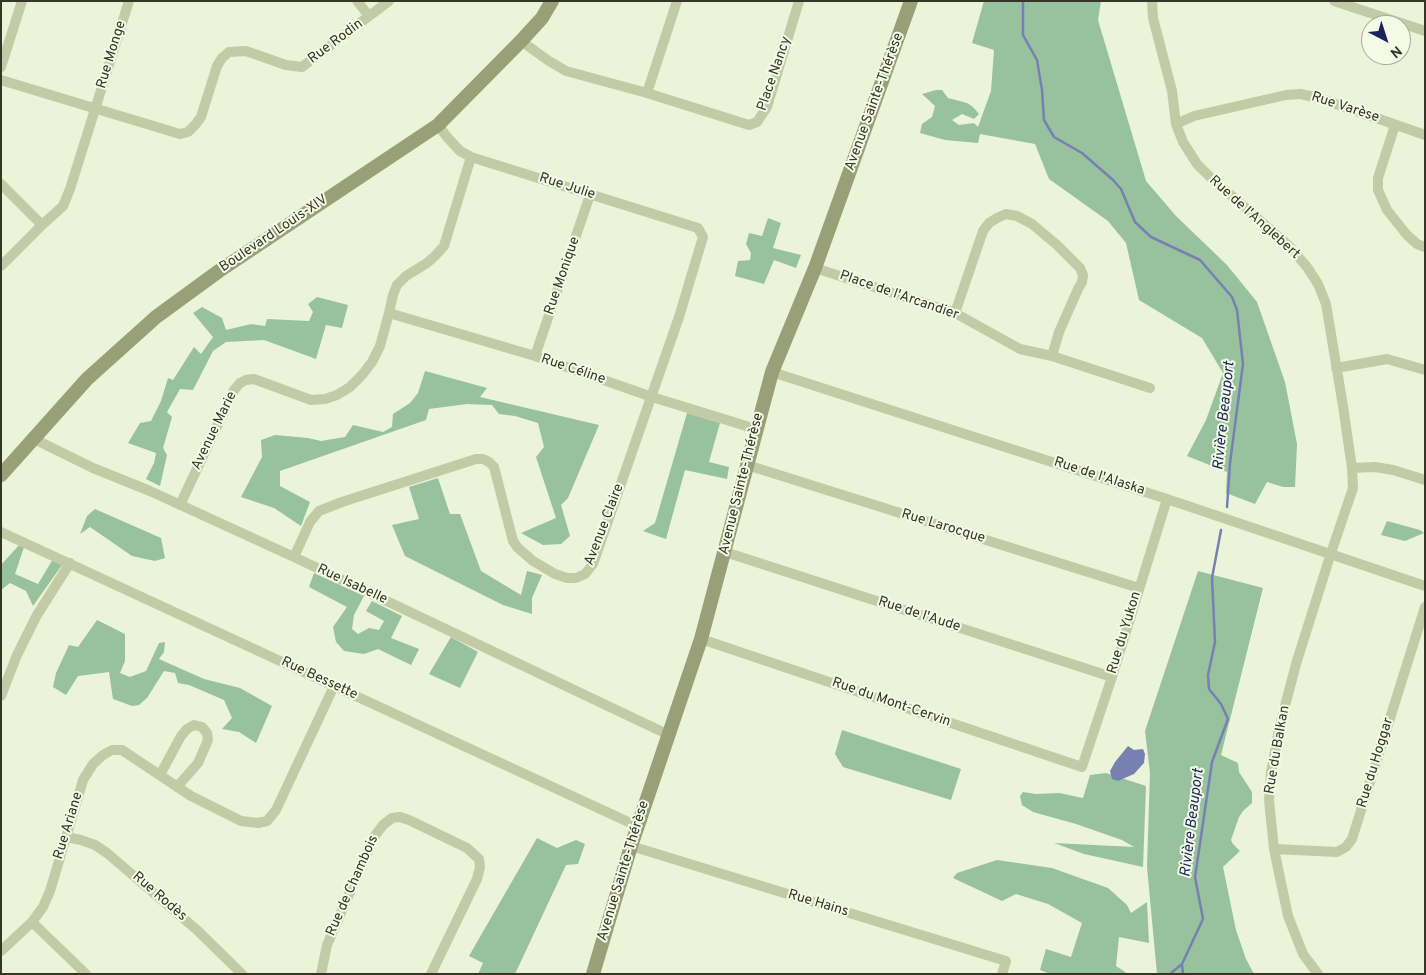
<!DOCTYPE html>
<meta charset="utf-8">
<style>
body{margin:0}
#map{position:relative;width:1426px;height:975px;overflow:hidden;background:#ebf3d9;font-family:Overpass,sans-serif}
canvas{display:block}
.frame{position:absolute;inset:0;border:2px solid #353626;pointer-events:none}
.north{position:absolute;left:1361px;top:15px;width:50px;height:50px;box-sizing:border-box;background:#f4fae6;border:1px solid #a8ac99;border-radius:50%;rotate:140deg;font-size:14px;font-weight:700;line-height:20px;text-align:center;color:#353626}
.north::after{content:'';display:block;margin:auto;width:18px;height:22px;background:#1a245a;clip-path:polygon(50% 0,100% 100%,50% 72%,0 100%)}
</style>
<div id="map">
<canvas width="1426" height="975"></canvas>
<div class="frame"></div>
<div class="north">N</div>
</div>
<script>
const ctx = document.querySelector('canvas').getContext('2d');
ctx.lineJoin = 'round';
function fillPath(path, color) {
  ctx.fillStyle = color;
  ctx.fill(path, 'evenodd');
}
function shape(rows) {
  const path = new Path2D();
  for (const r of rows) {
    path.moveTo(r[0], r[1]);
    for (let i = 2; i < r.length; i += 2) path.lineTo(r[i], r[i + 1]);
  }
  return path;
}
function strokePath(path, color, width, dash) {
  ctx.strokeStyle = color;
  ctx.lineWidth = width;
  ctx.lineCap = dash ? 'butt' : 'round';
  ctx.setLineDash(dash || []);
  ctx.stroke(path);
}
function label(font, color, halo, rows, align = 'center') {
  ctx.font = font + ' Overpass,sans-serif';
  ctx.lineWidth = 4;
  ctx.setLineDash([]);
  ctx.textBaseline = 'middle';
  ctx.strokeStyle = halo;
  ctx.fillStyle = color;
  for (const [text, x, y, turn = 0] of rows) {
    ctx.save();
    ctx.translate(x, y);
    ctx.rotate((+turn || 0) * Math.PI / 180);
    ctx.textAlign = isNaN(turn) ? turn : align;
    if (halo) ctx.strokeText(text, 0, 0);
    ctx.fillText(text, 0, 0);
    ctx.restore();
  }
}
const green = shape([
 [984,1,1101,1,1098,20,1146,181,1176,216,1227,265,1257,302,1285,382,1297,444,1295,487,1283,487,1267,482,1255,504,1226,493,1227,472,1187,456,1206,420,1223,373,1202,338,1139,300,1126,243,1108,221,1049,179,1035,144,980,134,978,143,945,140,920,133,922,124,932,117,935,106,922,94,936,90,942,90,948,98,967,103,973,107,979,114,974,119,962,114,952,120,959,125,974,123,978,127,991,91,994,50,972,43],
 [768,218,781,223,773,248,801,255,796,268,774,260,764,284,735,276,738,261,750,260,751,253,746,244,749,233,762,236],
 [317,297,348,305,342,328,326,325,316,359,264,340,226,342,213,351,193,390,180,389,167,412,172,417,163,448,167,455,160,486,146,479,154,463,156,453,128,443,140,423,151,421,161,401,168,378,173,380,194,347,201,354,213,337,193,313,202,307,222,318,226,330,251,324,265,326,267,319,309,321,313,312,308,304],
 [425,371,487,388,480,397,599,425,568,498,561,505,570,536,561,544,543,545,521,533,556,518,536,457,544,447,538,423,515,416,499,414,492,405,467,404,429,409,426,420,280,471,280,486,310,502,301,526,274,508,241,497,262,457,261,440,275,435,308,438,321,441,345,437,353,425,383,432,392,427,393,414,410,403,418,393],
 [687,413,720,423,709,462,729,467,727,479,685,470,666,539,643,531,655,523],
 [438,478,450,514,460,514,481,571,521,595,527,571,542,575,532,598,532,614,503,605,405,556,392,525,419,519,409,487],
 [95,509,161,538,165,558,155,561,132,556,90,527,80,534,87,516],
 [1387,521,1420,530,1424,533,1405,541,1381,535],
 [20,544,24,547,15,574,38,584,53,559,62,565,33,606,26,591,10,583,1,590,1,565],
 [1198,571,1263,588,1221,755,1238,763,1239,772,1252,792,1252,803,1243,811,1239,817,1231,840,1233,844,1240,851,1223,867,1236,930,1246,959,1254,974,1157,974,1147,867,1150,773,1145,731],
 [314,573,364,596,354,615,352,629,358,634,369,628,379,630,384,621,366,611,372,601,402,616,391,638,419,649,411,665,378,649,364,654,344,651,336,642,333,627,347,607,309,587],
 [97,620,125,634,125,661,120,673,130,677,146,671,159,643,165,642,164,652,159,659,204,679,240,688,272,706,256,743,239,732,222,729,232,718,224,700,189,685,178,683,175,673,164,671,147,698,139,705,132,706,113,699,109,672,78,676,66,695,53,687,56,673,69,645,78,647],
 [451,637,478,652,460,688,429,674],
 [842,730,961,769,951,800,843,767,835,754],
 [1106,773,1146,786,1143,867,1084,854,1054,843,1134,847,1122,840,1076,824,1033,812,1022,805,1020,796,1023,792,1036,794,1059,793,1083,798,1090,775],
 [537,838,557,848,576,840,585,844,578,864,566,865,515,974,478,974,483,963,469,956],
 [997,860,1052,868,1108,888,1127,905,1131,913,1147,902,1149,943,1119,937,1116,966,1128,974,1050,974,1040,970,1046,949,1071,957,1082,923,1048,904,1016,894,1002,901,953,878,957,873]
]);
const water = shape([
 [1128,746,1134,750,1143,749,1145,754,1144,763,1134,774,1118,781,1112,779,1110,771,1115,762]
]);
const stream = shape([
 [1023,1,1023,35,1037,60,1042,90,1044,120,1054,137,1082,153,1113,180,1121,189,1135,222,1151,237,1200,260,1232,297,1237,310,1243,364,1230,463,1227,507],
 [1170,974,1182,964],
 [1183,974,1182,964,1203,919,1195,877,1212,762,1228,719,1221,704,1209,689,1208,675,1215,642,1212,578,1221,530]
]);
const street = shape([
 [357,1,369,16],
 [1152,1,1153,18,1172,91,1176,124,1183,142,1197,164,1209,176,1289,246,1307,267,1318,284,1326,304,1343,406,1352,468,1353,488,1331,553,1296,664,1280,725,1271,772,1269,800,1274,849,1288,916,1303,954,1318,974],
 [1334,1,1425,31],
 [521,41,549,61,566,71,647,93,749,125,757,122,767,107,799,1],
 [1,67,22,1],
 [1,80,180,134,188,132,195,125,201,117,217,66,222,58,229,52,246,51,286,65,302,67,389,1],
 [647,93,677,1],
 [1176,124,1194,116,1286,95,1300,94,1319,98,1425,135],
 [1395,125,1378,178,1378,190,1387,210,1407,235,1417,244,1425,247],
 [1,184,42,225],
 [1,266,42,225,63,206,70,189,129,1],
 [815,268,955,313,1020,349,1052,356,1150,388],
 [389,313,535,356,652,397,756,429],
 [955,313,983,231,989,223,997,218,1006,214,1017,216,1032,224,1057,245,1080,268,1083,275,1082,282,1078,289,1059,332,1052,356],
 [535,356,590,195],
 [1336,368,1387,359,1425,370],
 [772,372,1167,499,1425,586],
 [34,439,93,468,150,491,294,557,669,735],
 [747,465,1139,588],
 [1352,468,1375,467,1393,470,1425,480],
 [180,505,234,390,240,383,246,380,254,379,311,400,325,399,337,395,350,387,362,375,372,362,380,346,389,313,393,295,397,285,406,276,427,263,435,256,444,246,471,157],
 [1,532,637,826],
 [725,552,1112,677],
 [294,557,310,522,319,511,342,502,476,459,483,459,489,462,494,467,513,541,518,548,533,561,555,574,567,578,576,578,585,574,593,564,679,317,703,237,698,228,471,157,460,151,447,137,438,125],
 [701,639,1082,767,1112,677,1167,499],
 [1,696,17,655,37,615,70,563],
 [160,775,181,736,187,729,194,725,202,727,207,733,208,740,198,763,177,787],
 [66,837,81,840,95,845,107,853,197,930,242,974],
 [631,846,1006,961,1002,974],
 [1274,849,1337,852,1346,847,1352,839,1425,607],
 [32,922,86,974],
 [1,951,32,922,43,907,50,891,83,780,93,764,103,755,112,750,122,750,191,796,241,821,258,823,267,821,276,810,334,686],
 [321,974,327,945,374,837,383,825,392,818,400,817,409,820,467,848,479,859,480,867,477,879,431,974]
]);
const secondary = shape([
 [1,475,87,379,156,317,219,271,438,125,521,41,542,18,552,1],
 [593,974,631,846,701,639,772,372,815,268,911,1]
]);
const streetNames = [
 ["Rue Rodin",336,42,-37],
 ["Rue Monge",112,55,-73],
 ["Place Nancy",775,74,-71],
 ["Avenue Sainte-Thérèse",875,102,-70],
 ["Rue Varèse",1345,108,18],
 ["Rue Julie",567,187,18],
 ["Rue de l'Anglebert",1254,218,42],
 ["Boulevard Louis-XIV",274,234,-34],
 ["Rue Monique",563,276,-71],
 ["Place de l'Arcandier",899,296,19],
 ["Rue Céline",573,370,19],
 ["Avenue Marie",215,431,-64],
 ["Rue de l'Alaska",1099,477,18],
 ["Avenue Sainte-Thérèse",742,484,-76],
 ["Avenue Claire",605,525,-69],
 ["Rue Larocque",943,527,17],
 ["Rue Isabelle",352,585,25],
 ["Rue de l'Aude",919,615,18],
 ["Rue du Yukon",1125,633,-73],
 ["Rue Bessette",319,679,25],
 ["Rue du Mont-Cervin",891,703,19],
 ["Rue du Balkan",1278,750,-80],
 ["Rue du Hoggar",1376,763,-73],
 ["Rue Ariane",69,826,-73],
 ["Avenue Sainte-Thérèse",624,871,-73],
 ["Rue de Chambois",353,886,-66],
 ["Rue Rodès",159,897,41],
 ["Rue Hains",818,904,17]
];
const waterNames = [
 ["Rivière Beauport",1225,416,-84],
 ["Rivière Beauport",1193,823,-83]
];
fillPath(green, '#98c29d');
fillPath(water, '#7781b1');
strokePath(stream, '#7781b1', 2.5);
strokePath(street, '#c2cba5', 10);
strokePath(secondary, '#999f76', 14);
label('14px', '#353626', '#f4fae6', streetNames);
label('italic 15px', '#1a245a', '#f4fae6', waterNames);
</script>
